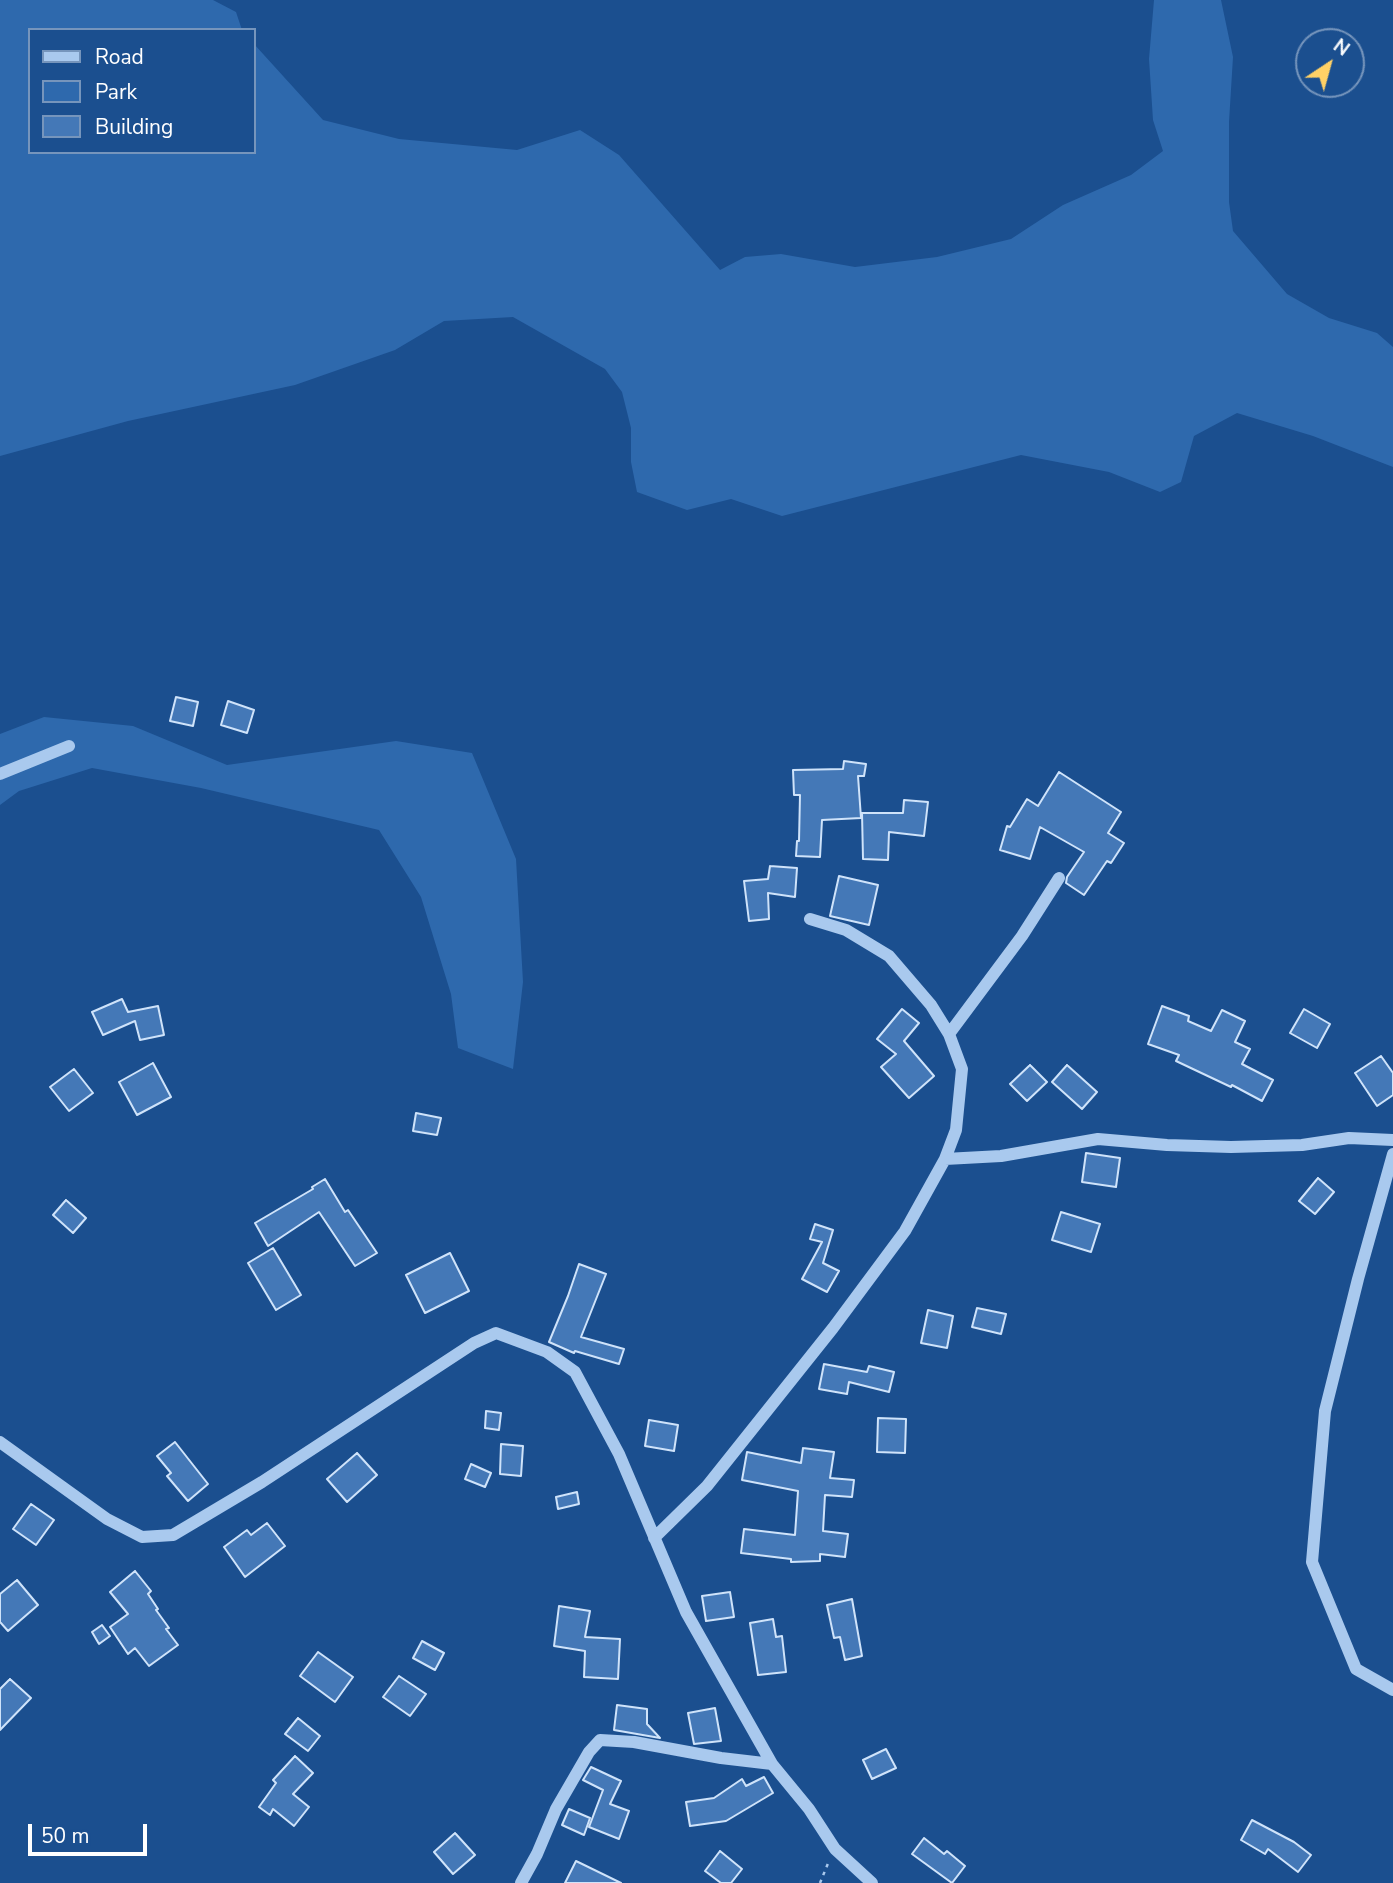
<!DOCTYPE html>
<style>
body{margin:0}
#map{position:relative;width:1393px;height:1883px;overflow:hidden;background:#1b4f8f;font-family:"Nunito Sans",sans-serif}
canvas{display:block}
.legend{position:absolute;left:28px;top:28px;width:228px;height:126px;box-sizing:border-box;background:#1b4f8f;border:2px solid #7695bc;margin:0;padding:9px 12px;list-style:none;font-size:21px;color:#fff}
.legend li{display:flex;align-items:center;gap:14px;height:35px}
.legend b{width:35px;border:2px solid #7695bc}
.north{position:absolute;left:1295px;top:28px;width:70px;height:70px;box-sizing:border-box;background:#1b4f8f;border:2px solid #7695bc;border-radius:50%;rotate:36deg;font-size:19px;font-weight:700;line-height:28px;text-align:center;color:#fff}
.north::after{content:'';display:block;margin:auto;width:24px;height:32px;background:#ffd166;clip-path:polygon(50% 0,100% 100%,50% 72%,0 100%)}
.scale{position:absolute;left:28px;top:1824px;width:119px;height:32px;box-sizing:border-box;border:4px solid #fff;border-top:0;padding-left:9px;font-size:21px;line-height:24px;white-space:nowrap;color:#fff;-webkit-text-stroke:5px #1b4f8f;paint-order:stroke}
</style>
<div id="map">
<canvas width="1393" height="1883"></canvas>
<ul class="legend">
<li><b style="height:9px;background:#a9c9ee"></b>Road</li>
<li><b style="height:19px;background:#2e69ad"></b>Park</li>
<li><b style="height:19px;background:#4478b7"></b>Building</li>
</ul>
<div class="north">N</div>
<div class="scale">50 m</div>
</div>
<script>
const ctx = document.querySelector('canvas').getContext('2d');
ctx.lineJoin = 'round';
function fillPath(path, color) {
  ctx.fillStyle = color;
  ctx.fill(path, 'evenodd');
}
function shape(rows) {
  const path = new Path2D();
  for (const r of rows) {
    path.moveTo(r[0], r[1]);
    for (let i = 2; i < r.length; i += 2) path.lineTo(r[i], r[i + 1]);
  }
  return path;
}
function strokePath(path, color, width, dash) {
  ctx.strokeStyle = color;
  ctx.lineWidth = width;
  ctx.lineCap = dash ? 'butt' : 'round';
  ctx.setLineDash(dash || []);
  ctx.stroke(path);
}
const green = shape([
 [0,0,213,0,236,12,242,30,30,30,30,152,254,152,254,44,323,120,399,139,517,150,580,130,619,155,720,270,745,257,781,254,855,267,937,257,1011,239,1063,205,1131,175,1163,151,1153,120,1149,59,1154,0,1221,0,1233,57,1229,122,1229,202,1233,231,1287,294,1329,318,1377,333,1393,347,1393,467,1313,436,1237,413,1194,436,1181,482,1160,492,1109,472,1021,455,782,516,731,499,687,510,637,492,631,462,631,428,622,392,605,369,513,317,444,321,395,350,295,385,128,421,0,456],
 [44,717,133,726,227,765,396,741,472,753,516,859,523,982,513,1069,458,1048,451,994,421,897,379,830,201,788,92,768,19,791,0,805,0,734]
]);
const building = shape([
 [176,697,198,702,193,726,170,721,176,697],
 [228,701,254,710,247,733,221,725,228,701],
 [844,761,866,764,864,776,858,776,861,818,822,820,820,857,796,856,797,841,799,841,800,795,794,795,793,770,843,769,844,761],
 [1059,772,1121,812,1108,833,1124,843,1111,863,1107,861,1084,895,1066,883,1067,877,1084,852,1040,827,1030,859,1000,850,1007,826,1010,827,1027,799,1038,806,1059,772],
 [904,800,928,802,924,836,889,832,888,860,863,859,862,813,903,813,904,800],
 [770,866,797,868,795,897,768,893,769,919,749,921,744,881,768,879,770,866],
 [839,876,878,885,869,925,830,916,839,876],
 [122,999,128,1012,158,1006,164,1035,140,1040,135,1021,103,1035,92,1012,122,999],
 [1162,1006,1189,1016,1188,1021,1211,1031,1222,1010,1245,1021,1235,1042,1250,1049,1242,1064,1273,1080,1262,1101,1232,1085,1231,1087,1176,1061,1179,1055,1148,1044,1162,1006],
 [902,1009,919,1023,904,1041,934,1076,909,1098,881,1067,896,1054,877,1039,902,1009],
 [1304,1009,1330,1024,1317,1048,1290,1033,1304,1009],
 [1381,1056,1393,1073,1393,1095,1377,1106,1355,1073,1381,1056],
 [153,1063,171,1097,137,1115,119,1082,153,1063],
 [1030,1065,1047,1082,1027,1101,1010,1084,1030,1065],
 [1067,1065,1097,1092,1082,1109,1052,1082,1067,1065],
 [74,1069,93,1093,69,1111,50,1087,74,1069],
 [416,1113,441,1118,437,1135,413,1131,416,1113],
 [1086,1153,1120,1158,1116,1187,1082,1182,1086,1153],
 [1318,1178,1334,1192,1315,1214,1299,1201,1318,1178],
 [325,1179,345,1212,348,1210,377,1253,355,1266,319,1212,268,1246,255,1223,313,1189,312,1187,325,1179],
 [66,1200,86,1218,73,1233,53,1215,66,1200],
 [1061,1212,1100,1224,1091,1252,1052,1240,1061,1212],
 [815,1224,833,1230,823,1263,839,1271,827,1292,802,1279,822,1242,810,1239,815,1224],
 [273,1248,301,1295,276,1310,248,1263,273,1248],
 [450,1253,469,1291,425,1313,406,1275,450,1253],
 [579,1264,606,1274,581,1337,624,1349,619,1364,575,1351,574,1353,549,1342,568,1296,579,1264],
 [977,1308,1006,1314,1001,1334,972,1327,977,1308],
 [928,1310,953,1316,947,1348,921,1343,928,1310],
 [824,1364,867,1372,869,1366,894,1372,889,1392,849,1382,847,1394,819,1389,824,1364],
 [486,1411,501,1413,499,1430,485,1428,486,1411],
 [878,1418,906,1419,905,1453,877,1452,878,1418],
 [649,1420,678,1425,674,1451,645,1446,649,1420],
 [175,1442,208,1484,188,1501,167,1476,171,1473,157,1456,175,1442],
 [501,1444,523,1446,521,1476,500,1474,501,1444],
 [803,1448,834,1452,830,1478,854,1480,852,1497,825,1495,823,1531,848,1534,845,1557,820,1554,820,1561,791,1562,791,1559,741,1553,744,1529,795,1535,798,1491,742,1480,747,1452,801,1463,803,1448],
 [357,1453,377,1475,347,1502,327,1479,357,1453],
 [471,1464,491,1473,485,1487,465,1479,471,1464],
 [577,1492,579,1504,558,1509,556,1497,577,1492],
 [31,1504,54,1520,36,1545,13,1529,31,1504],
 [267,1523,285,1546,245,1577,224,1547,247,1530,251,1535,267,1523],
 [135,1571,151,1591,148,1594,158,1609,156,1610,169,1628,166,1629,178,1645,149,1666,135,1648,128,1654,110,1627,128,1614,110,1592,135,1571],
 [17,1580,38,1605,8,1631,0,1622,0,1594,17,1580],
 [730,1592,734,1617,706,1621,702,1596,730,1592],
 [852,1599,862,1656,845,1660,840,1637,834,1638,827,1605,852,1599],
 [559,1606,590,1611,585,1637,620,1639,618,1679,584,1677,585,1651,554,1646,559,1606],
 [773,1619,776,1637,782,1636,786,1672,758,1675,750,1623,773,1619],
 [102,1625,110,1636,99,1644,92,1632,102,1625],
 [422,1641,444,1653,435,1670,413,1658,422,1641],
 [318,1652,353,1677,335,1702,300,1676,318,1652],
 [399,1676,426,1694,410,1716,383,1697,399,1676],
 [10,1679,31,1698,0,1730,0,1689,10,1679],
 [617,1705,647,1709,647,1724,660,1738,614,1730,617,1705],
 [715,1708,721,1741,694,1744,688,1713,715,1708],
 [298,1718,320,1736,308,1751,285,1734,298,1718],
 [886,1749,896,1768,872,1779,863,1760,886,1749],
 [295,1756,313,1773,293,1794,309,1807,294,1826,273,1809,270,1815,259,1807,276,1783,273,1780,295,1756],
 [591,1767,621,1781,610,1804,629,1811,619,1839,589,1827,603,1790,583,1780,591,1767],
 [764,1777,773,1793,726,1821,690,1826,686,1802,714,1798,742,1779,746,1786,764,1777],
 [569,1809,590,1818,584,1835,562,1825,569,1809],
 [1252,1820,1294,1842,1311,1855,1298,1872,1268,1849,1265,1854,1241,1840,1252,1820],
 [455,1833,475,1855,453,1874,434,1852,455,1833],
 [924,1838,944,1854,947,1851,965,1866,952,1883,912,1854,924,1838],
 [720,1851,742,1869,731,1883,721,1883,705,1871,720,1851],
 [576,1861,621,1883,565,1883,576,1861]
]);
const path = shape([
 [820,1883,829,1861]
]);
const minor = shape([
 [0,774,69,746],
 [949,1034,1022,936,1059,878],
 [1393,1154,1358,1279,1325,1411,1312,1562,1356,1669,1393,1690],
 [945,1159,1001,1156,1098,1139,1167,1145,1231,1147,1302,1145,1349,1138,1393,1140],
 [0,1442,107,1519,142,1537,173,1535,262,1482,474,1343,496,1333,547,1352,575,1372,619,1454,686,1612,772,1764,809,1809,835,1849,872,1883],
 [654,1538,707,1486,833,1328,905,1231,945,1159,956,1130,962,1069,949,1034,931,1005,889,956,846,930,810,919],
 [521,1883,537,1854,556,1809,589,1752,600,1740,634,1742,721,1758,772,1764]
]);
fillPath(green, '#2e69ad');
fillPath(building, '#4478b7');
strokePath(building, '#cfe3fa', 2);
strokePath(path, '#a9c9ee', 2.5, [3.5, 5]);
strokePath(minor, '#a9c9ee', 12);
</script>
